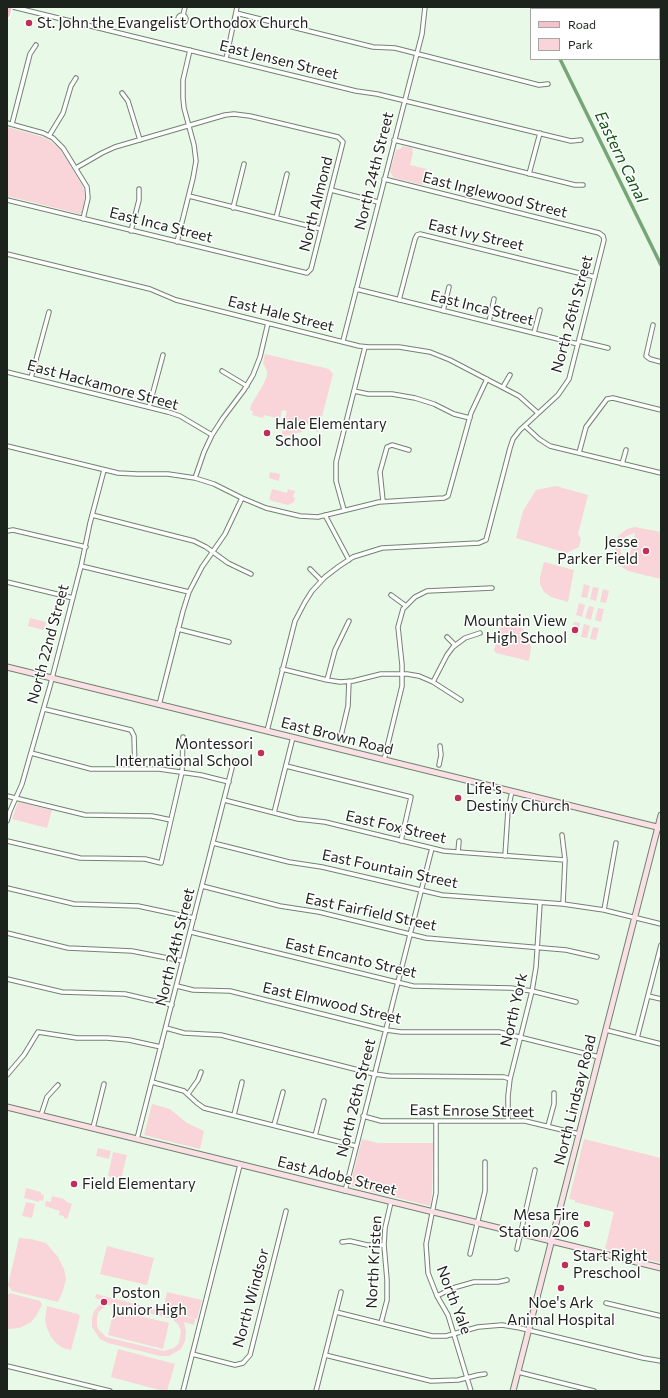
<!DOCTYPE html>
<style>
body{margin:0}
#map{position:relative;width:668px;height:1398px;overflow:hidden;background:#e8fae7;font-family:Commissioner,sans-serif}
canvas{display:block}
.frame{position:absolute;inset:0;border:8px solid #1c221c;pointer-events:none}
.legend{position:absolute;left:530px;top:8px;width:130px;height:52px;box-sizing:border-box;background:#fff;border:1px solid #a4a7a4;margin:0;padding:5px 7px;list-style:none;font-size:12px;color:#1c221c}
.legend li{display:flex;align-items:center;gap:8px;height:20px}
.legend b{width:20px;border:1px solid #a4a7a4}
</style>
<div id="map">
<canvas width="668" height="1398"></canvas>
<div class="frame"></div>
<ul class="legend">
<li><b style="height:5px;background:#f5c1ca"></b>Road</li>
<li><b style="height:11px;background:#f9d4d9"></b>Park</li>
</ul>
</div>
<script>
const ctx = document.querySelector('canvas').getContext('2d');
ctx.lineJoin = 'round';
function fillPath(path, color) {
  ctx.fillStyle = color;
  ctx.fill(path, 'evenodd');
}
function shape(rows) {
  const path = new Path2D();
  for (const r of rows) {
    if (r.length === 3) {
      path.moveTo(r[0] + r[2], r[1]);
      path.arc(r[0], r[1], r[2], 0, 2 * Math.PI);
      continue;
    }
    path.moveTo(r[0], r[1]);
    for (let i = 2; i < r.length; i += 2) path.lineTo(r[i], r[i + 1]);
  }
  return path;
}
function strokePath(path, color, width, dash) {
  ctx.strokeStyle = color;
  ctx.lineWidth = width;
  ctx.lineCap = dash ? 'butt' : 'round';
  ctx.setLineDash(dash || []);
  ctx.stroke(path);
}
function label(font, color, halo, rows, align = 'center') {
  ctx.font = font + ' Commissioner,sans-serif';
  ctx.lineWidth = 3;
  ctx.setLineDash([]);
  ctx.textBaseline = 'middle';
  ctx.strokeStyle = halo;
  ctx.fillStyle = color;
  for (const [text, x, y, turn = 0] of rows) {
    ctx.save();
    ctx.translate(x, y);
    ctx.rotate((+turn || 0) * Math.PI / 180);
    ctx.textAlign = isNaN(turn) ? turn : align;
    if (halo) ctx.strokeText(text, 0, 0);
    ctx.fillText(text, 0, 0);
    ctx.restore();
  }
}
const green = shape([
 [7,127,43,137,49,140,60,149,83,187,85,196,82,213,80,214,7,196],
 [403,146,412,148,413,153,410,165,427,169,423,185,394,178,392,175,390,171,396,150,400,149],
 [265,354,329,369,333,374,318,432,313,430,314,425,304,423,302,432,281,437,287,411,282,410,280,419,264,415,263,418,252,415,253,411,250,410,251,405,262,387,267,376,267,371,263,363],
 [270,472,280,474,279,481,269,478],
 [556,486,588,495,578,534,581,539,579,547,567,553,516,538,523,511,536,490],
 [272,489,287,493,288,489,295,491,293,497,295,498,294,502,288,505,269,500],
 [635,527,661,532,661,579,628,571,619,565,616,559,615,544,618,536,627,529],
 [635,533,635,534,627,564,621,557,620,545,624,538,629,535],
 [544,562,574,570,568,602,551,597,544,592,540,584,540,577],
 [584,584,590,586,587,598,581,597],
 [593,587,599,588,596,601,590,599],
 [603,589,609,591,606,603,600,602],
 [579,603,585,605,582,617,576,615],
 [589,606,594,607,591,620,585,618],
 [598,608,604,609,601,622,595,620],
 [503,617,517,623,527,634,531,647,529,661,496,653,494,650],
 [30,618,46,622,44,630,28,626],
 [574,622,580,623,577,636,571,634],
 [584,624,590,626,587,638,581,637],
 [593,627,599,628,596,640,590,639],
 [18,802,52,810,47,828,12,819],
 [152,1104,170,1109,187,1123,204,1131,200,1149,144,1135],
 [362,1139,378,1143,433,1143,432,1194,430,1206,350,1186],
 [584,1139,661,1158,661,1263,605,1249,614,1212,575,1202,575,1200,569,1199],
 [98,1148,111,1151,109,1159,96,1156],
 [113,1152,127,1155,121,1179,108,1176],
 [26,1188,41,1192,41,1194,44,1195,43,1201,39,1200,39,1202,24,1198],
 [52,1196,64,1199,67,1202,72,1204,67,1219,64,1218,64,1216,59,1215,60,1211,45,1206,46,1201,51,1202],
 [26,1202,35,1204,32,1218,22,1216],
 [19,1238,31,1239,46,1243,58,1257,64,1269,66,1279,63,1291,58,1302,12,1291,8,1285],
 [107,1246,154,1258,147,1285,100,1274],
 [167,1292,202,1300,197,1319,163,1310],
 [10,1293,40,1301,42,1305,36,1316,31,1322,20,1328,7,1329,7,1295],
 [96,1294,195,1319,194,1325,184,1322,186,1331,185,1341,181,1349,169,1356,160,1356,108,1343,100,1339,92,1327,92,1318,94,1311,100,1304,105,1301,95,1298],
 [114,1304,172,1319,178,1324,181,1331,179,1343,174,1348,164,1351,106,1337,98,1329,97,1325,97,1318,98,1313,103,1308,108,1305],
 [47,1306,78,1314,80,1316,71,1350,63,1348,56,1343,51,1337,47,1328,45,1320],
 [114,1310,169,1323,163,1349,108,1335],
 [118,1349,175,1364,167,1391,163,1391,111,1377]
]);
const canal = shape([
 [534,7,535,9],
 [560,59,661,265]
]);
const street = shape([
 [13,7,356,91,377,94,571,141,581,140],
 [236,13,373,47,395,48,539,85,548,84],
 [183,15,185,7],
 [182,19,4],
 [226,59,237,7],
 [122,93,128,101,140,140],
 [7,123,43,133,53,138,63,148,87,187,88,198,83,219],
 [12,124,30,54,36,45],
 [49,136,63,113,71,86,76,78],
 [394,140,575,185,583,185],
 [529,174,540,133],
 [331,190,378,202],
 [189,196,321,229],
 [7,200,307,273,311,269,343,142,338,137,250,116,234,114,225,115,115,147,102,153,76,168],
 [233,208,244,164],
 [276,218,287,174],
 [131,231,139,200,139,189],
 [177,242,193,178,196,161,194,145,184,108,183,98,183,80,190,50],
 [7,254,150,289,176,300,359,346,369,347,399,347,430,352,450,360,519,396,538,413],
 [356,289,578,344],
 [399,300,415,239,417,235,420,234,595,277],
 [443,311,449,287],
 [489,322,494,299],
 [653,325,646,356,650,359,661,362],
 [534,333,540,310],
 [343,341,422,34,425,7],
 [579,341,608,348],
 [222,371,247,386],
 [7,372,168,412,180,416,212,435],
 [31,378,49,312],
 [503,387,510,375],
 [354,391,368,394,392,394,415,398,434,404,454,414,470,418],
 [149,407,163,355],
 [525,426,539,439,550,446,661,473],
 [7,446,118,473,137,474,168,474,195,478,214,484,242,498,266,508,300,516,318,517,379,502,444,498,448,496,471,413,487,379],
 [579,453,586,427,607,399,613,398,661,410],
 [622,464,626,450],
 [195,478,204,452,212,435,223,418,244,390,253,375,260,357,268,323],
 [383,501,380,472,387,447,392,445,409,450],
 [344,510,336,481,336,462,365,347],
 [92,515,194,541,206,547,228,563,251,574],
 [325,515,349,560],
 [7,531,13,530,86,547],
 [81,566,189,592],
 [310,569,321,580],
 [7,582,73,598],
 [391,595,406,606],
 [178,629,229,642],
 [447,637,455,645],
 [282,669,327,680,340,682,353,681,381,674,407,674,419,676,433,682,461,700],
 [327,680,335,650,349,621],
 [433,682,447,655,453,647,465,638,480,633],
 [159,705,183,611,189,592,202,567,225,534,242,498],
 [44,709,131,730,134,736,135,769],
 [267,731,295,621,305,602,312,591,325,577,338,567,353,557,382,548,479,543,486,540,510,448,513,439,520,430,558,395,569,379,604,240,603,236,599,233,384,179],
 [340,740,348,706,349,681],
 [31,753,91,769,159,769,201,775,229,782],
 [384,760,402,686,402,665,398,627,403,609,415,597,427,591,492,588],
 [439,765,441,755,440,746],
 [286,766,411,797,401,841],
 [7,796,85,815,152,816,171,820],
 [224,800,298,819,325,822,444,851,565,860],
 [274,813,293,737],
 [7,821,10,811,22,784,50,686,81,566,90,523,104,470],
 [562,835,565,860,563,904],
 [7,841,80,858,145,859,161,863,182,772,183,737],
 [213,843,289,862,322,867,442,895,563,904,604,910,661,924],
 [458,852,459,841],
 [505,856,508,810,512,791],
 [202,886,280,906,319,912,426,938,566,950,597,957],
 [7,888,74,904,138,906,194,918],
 [604,910,616,843],
 [191,932,413,986,511,988,532,991,576,1002],
 [7,933,68,948,132,951,183,961],
 [7,979,62,992,125,994,172,1005],
 [177,986,193,990,230,991,386,1030,401,1032,499,1032,599,1057],
 [648,996,661,999],
 [166,1028,184,1033,221,1035,374,1074,389,1076,504,1077,510,1079],
 [606,1030,661,1044],
 [637,1038,661,945],
 [7,1075,24,1055,38,1032,77,1038,107,1038,129,1040,161,1047],
 [152,1082,184,1091,197,1103,204,1108,356,1146],
 [188,1094,198,1080,201,1072],
 [41,1115,47,1097,58,1085],
 [234,1115,242,1082],
 [363,1116,381,1121,525,1121,579,1134],
 [436,1121,436,1193,426,1244,428,1273,437,1296,448,1315,471,1391],
 [508,1121,508,1096,510,1079,532,991,536,967,540,903],
 [274,1125,283,1092],
 [548,1126,554,1104,554,1093],
 [93,1128,104,1084],
 [315,1136,324,1101],
 [137,1139,234,760],
 [345,1191,432,848],
 [342,1242,350,1241,367,1245,384,1245],
 [517,1249,535,1170],
 [470,1254,485,1191,485,1162],
 [437,1296,453,1288,474,1282,498,1282,507,1280],
 [606,1303,661,1316],
 [336,1312,432,1336,446,1336,478,1327,502,1325,520,1328,643,1358,661,1361],
 [381,1323,387,1300,387,1280,384,1245,385,1228,391,1202],
 [192,1354,235,1365,243,1363,250,1355,286,1211],
 [325,1355,431,1381,458,1380,478,1375,485,1374],
 [7,1366,110,1391],
 [518,1372,594,1391],
 [183,1391,240,1165],
 [316,1391,341,1292]
]);
const secondary = shape([
 [7,667,661,828],
 [7,1107,661,1268],
 [513,1391,661,815]
]);
const primary = shape([
 [7,15,9,7]
]);
const markers = [
 [29,23,4,"#be2f59"],
 [267,433,4,"#be2f59"],
 [646,551,4,"#be2f59"],
 [575,630,4,"#be2f59"],
 [261,753,4,"#be2f59"],
 [458,798,4,"#be2f59"],
 [74,1184,4,"#be2f59"],
 [587,1224,4,"#be2f59"],
 [565,1265,4,"#be2f59"],
 [561,1288,4,"#be2f59"],
 [104,1302,4,"#be2f59"]
];
const poiNames = [
 ["St. John the Evangelist Orthodox Church",37,23],
 ["Hale Elementary",275,424],
 ["School",275,441],
 ["Jesse",638,542,"right"],
 ["Parker Field",638,559,"right"],
 ["Mountain View",567,621,"right"],
 ["High School",567,638,"right"],
 ["Montessori",253,744,"right"],
 ["International School",253,761,"right"],
 ["Life's",466,789],
 ["Destiny Church",466,806],
 ["Field Elementary",82,1184],
 ["Mesa Fire",579,1215,"right"],
 ["Station 206",579,1232,"right"],
 ["Start Right",573,1256],
 ["Preschool",573,1273],
 ["Poston",112,1293],
 ["Junior High",112,1310],
 ["Noe's Ark",561,1303,"center"],
 ["Animal Hospital",561,1320,"center"]
];
const streetNames = [
 ["East Jensen Street",279,60,14],
 ["North 24th Street",374,171,-76],
 ["East Inglewood Street",495,195,14],
 ["North Almond",316,204,-76],
 ["East Inca Street",161,225,14],
 ["East Ivy Street",476,235,13],
 ["East Inca Street",482,308,14],
 ["East Hale Street",281,314,14],
 ["North 26th Street",572,314,-75],
 ["East Hackamore Street",103,385,15],
 ["North 22nd Street",48,644,-75],
 ["East Brown Road",337,736,14],
 ["East Fox Street",396,827,13],
 ["East Fountain Street",390,869,12],
 ["East Fairfield Street",371,912,12],
 ["North 24th Street",175,947,-76],
 ["East Encanto Street",351,958,13],
 ["East Elmwood Street",332,1003,13],
 ["North York",514,1010,-77],
 ["North 26th Street",356,1098,-76],
 ["North Lindsay Road",575,1100,-76],
 ["East Enrose Street",472,1111,1],
 ["East Adobe Street",337,1176,14],
 ["North Kristen",374,1262,-87],
 ["North Windsor",251,1298,-75],
 ["North Yale",454,1300,69]
];
const waterNames = [
 ["Eastern Canal",621,157,64]
];
fillPath(green, '#f9d4d9');
strokePath(canal, '#77a577', 3.5);
strokePath(street, '#728272', 5.5);
strokePath(secondary, '#728272', 7);
strokePath(primary, '#fff', 8);
strokePath(street, '#fff', 3.5);
strokePath(secondary, '#fae0e5', 5);
strokePath(primary, '#f5c1ca', 5.5);
for (const [x, y, r, color] of markers) {
  const dot = new Path2D();
  dot.arc(x, y, r, 0, 2 * Math.PI);
  ctx.fillStyle = color;
  ctx.fill(dot);
  strokePath(dot, '#fff', 1.5);
}
label('15px', '#1c221c', '#fff', poiNames, 'left');
label('15px', '#1c221c', '#fff', streetNames);
label('italic 16px', '#125519', '#fff', waterNames);
</script>
